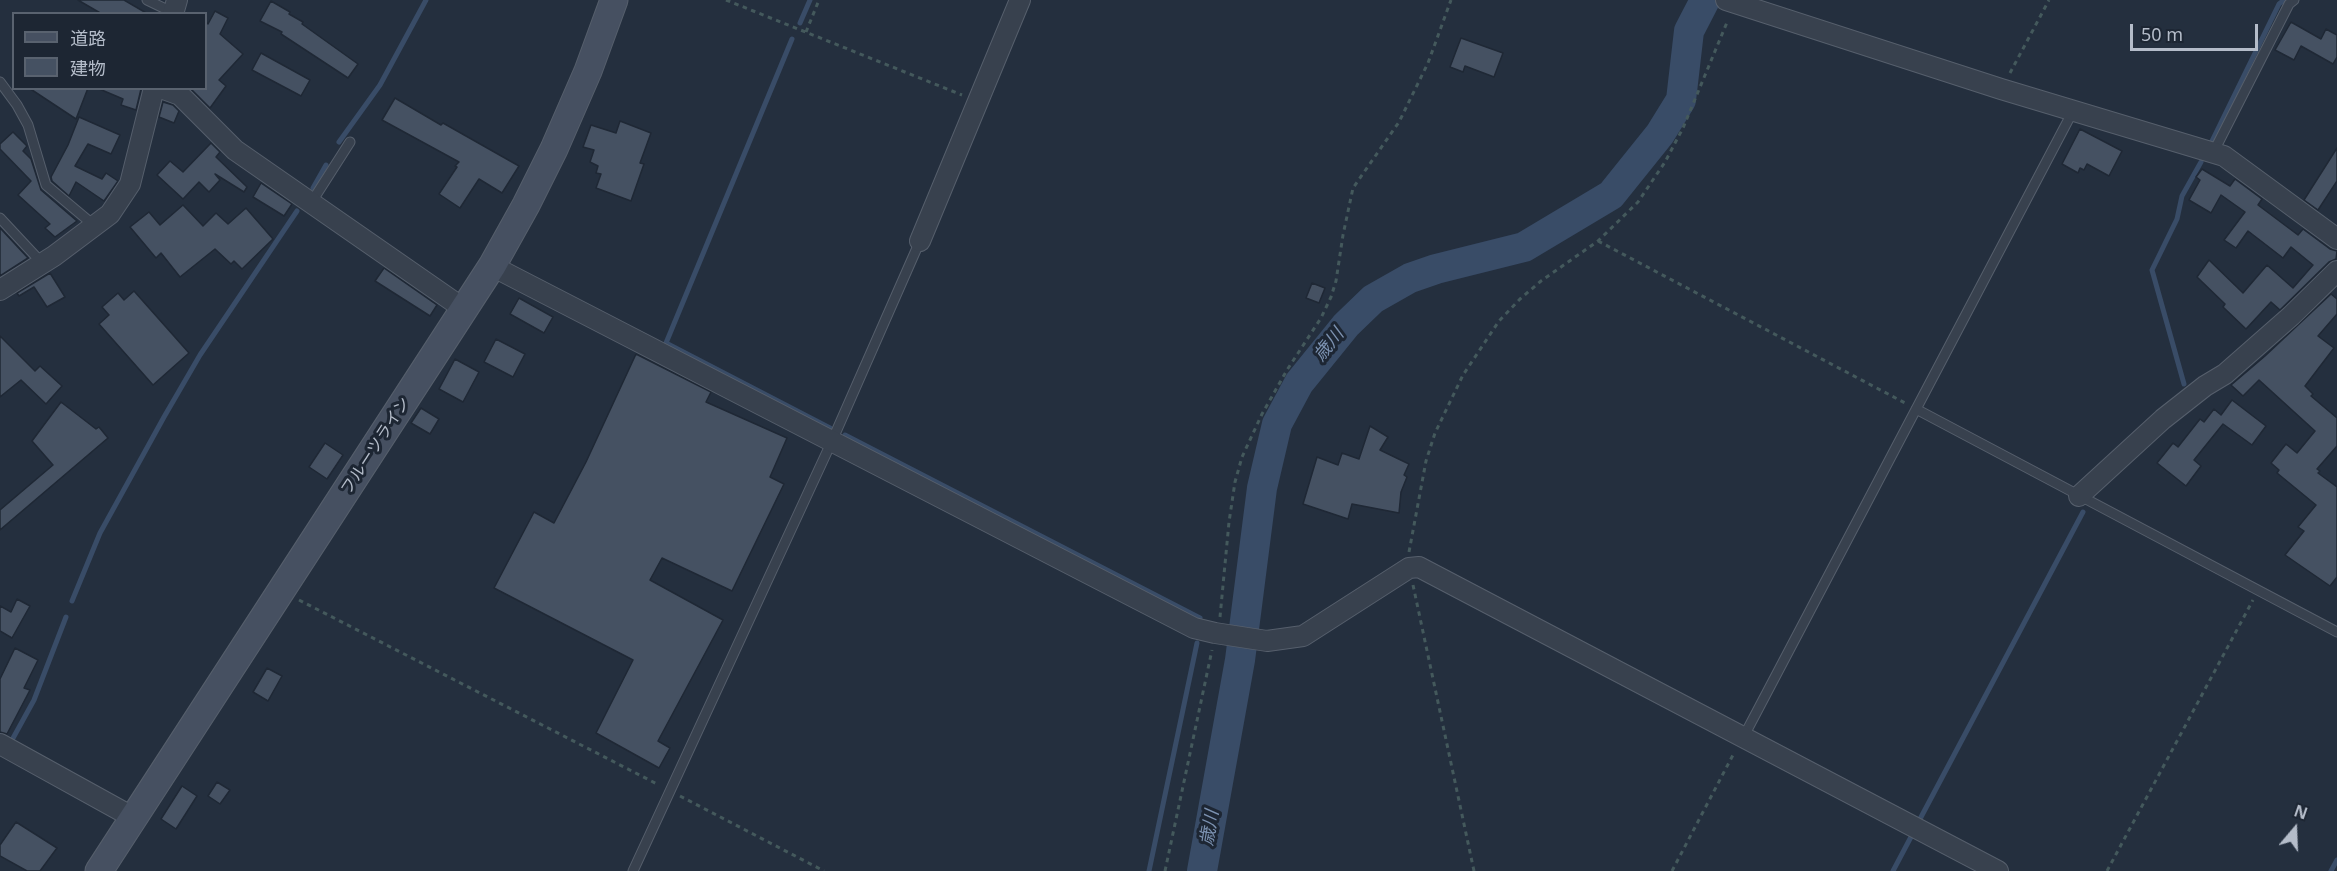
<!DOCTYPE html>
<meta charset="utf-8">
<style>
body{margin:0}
#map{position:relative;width:2337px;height:871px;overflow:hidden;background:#242f3e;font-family:"Noto Sans","Noto Sans JP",sans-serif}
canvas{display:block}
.legend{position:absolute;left:12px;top:12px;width:195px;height:78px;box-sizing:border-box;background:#1d2633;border:2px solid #59626f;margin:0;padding:8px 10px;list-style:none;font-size:18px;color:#b4bcc9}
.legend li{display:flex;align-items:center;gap:12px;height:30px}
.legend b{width:30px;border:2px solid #59626f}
.north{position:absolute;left:2265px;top:799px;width:60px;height:60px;-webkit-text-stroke:4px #1d2633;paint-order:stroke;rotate:19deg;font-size:16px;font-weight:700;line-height:24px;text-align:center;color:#b4bcc9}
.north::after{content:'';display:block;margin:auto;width:21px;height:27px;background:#b4bcc9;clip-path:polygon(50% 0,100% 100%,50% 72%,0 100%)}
.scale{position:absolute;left:2130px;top:24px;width:128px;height:27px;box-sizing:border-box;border:3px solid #b4bcc9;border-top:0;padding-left:8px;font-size:18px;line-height:21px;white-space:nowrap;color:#b4bcc9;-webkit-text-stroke:4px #1d2633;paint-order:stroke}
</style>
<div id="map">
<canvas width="2337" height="871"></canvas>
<ul class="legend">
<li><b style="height:8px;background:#465061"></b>道路</li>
<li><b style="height:16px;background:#455162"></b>建物</li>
</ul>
<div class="north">N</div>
<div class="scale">50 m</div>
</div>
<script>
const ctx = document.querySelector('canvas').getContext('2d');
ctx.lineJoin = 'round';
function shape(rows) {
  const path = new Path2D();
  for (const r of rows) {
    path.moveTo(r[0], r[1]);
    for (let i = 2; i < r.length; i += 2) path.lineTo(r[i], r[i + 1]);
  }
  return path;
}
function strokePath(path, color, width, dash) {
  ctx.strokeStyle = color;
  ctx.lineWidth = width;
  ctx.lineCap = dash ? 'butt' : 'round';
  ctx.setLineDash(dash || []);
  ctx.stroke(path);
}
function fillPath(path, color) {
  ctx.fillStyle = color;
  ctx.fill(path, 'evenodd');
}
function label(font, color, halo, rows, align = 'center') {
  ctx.font = font + ' "Noto Sans","Noto Sans JP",sans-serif';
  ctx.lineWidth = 6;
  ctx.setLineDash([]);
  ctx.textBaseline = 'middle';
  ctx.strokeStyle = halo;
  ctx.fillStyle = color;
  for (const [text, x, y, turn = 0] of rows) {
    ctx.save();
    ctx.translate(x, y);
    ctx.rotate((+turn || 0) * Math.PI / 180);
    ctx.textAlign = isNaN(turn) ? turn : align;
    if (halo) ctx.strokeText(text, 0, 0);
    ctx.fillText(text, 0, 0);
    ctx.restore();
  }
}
const stream = shape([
 [800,23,810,0],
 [792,39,666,343,830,428],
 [2212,141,2279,4,2284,0],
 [339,142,380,85,426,0],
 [313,188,326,165],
 [2184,384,2152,270,2177,219,2182,196,2201,162],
 [845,435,1200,618],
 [72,601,100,533,164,417,200,355,297,211],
 [12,740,34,700,66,617],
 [1920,819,2083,512],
 [1149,871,1197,643],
 [1893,871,1912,835],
 [2331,871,2337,860]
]);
const river = shape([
 [1202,871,1240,660,1262,488,1277,424,1299,383,1346,325,1373,299,1410,278,1436,269,1524,247,1611,195,1660,134,1681,100,1689,31,1705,0]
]);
const building = shape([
 [78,0,124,0,148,14,102,14,78,0],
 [271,1,290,12,289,14,303,22,302,24,358,64,348,78,281,34,282,32,260,21,271,1],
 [215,11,228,18,220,34,243,54,219,80,226,86,210,108,190,88,206,88,206,22,208,24,215,11],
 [2291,22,2321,39,2326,29,2337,35,2337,57,2333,64,2301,46,2294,60,2275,50,2291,22],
 [1461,38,1503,53,1494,77,1465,66,1463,72,1450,67,1461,38],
 [261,53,310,80,301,96,252,70,261,53],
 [29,88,88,88,76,119,29,88],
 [97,88,141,89,136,110,121,105,123,99,97,88],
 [395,98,441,125,443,123,519,166,502,193,479,179,460,208,439,194,457,167,455,166,459,162,382,120,395,98],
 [163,102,173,105,179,111,174,123,159,117,163,102],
 [79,117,120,135,111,154,88,144,75,166,102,179,106,173,118,181,104,201,76,182,69,196,52,181,51,177,68,145,79,117],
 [620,121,651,133,640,163,644,164,631,201,596,188,601,174,596,173,598,166,590,162,594,150,583,147,591,125,616,133,620,121],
 [2080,129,2122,151,2109,176,2087,164,2084,170,2080,168,2078,173,2062,164,2080,129],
 [13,132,27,146,23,151,31,159,41,190,77,221,55,237,45,228,50,224,18,195,31,181,0,149,0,144,13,132],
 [211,143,220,152,216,157,247,187,244,192,215,174,220,180,209,192,199,182,183,199,157,175,170,161,183,172,211,143],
 [2337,148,2337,181,2318,210,2304,200,2337,148],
 [2202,169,2230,186,2235,179,2262,199,2258,205,2298,235,2303,229,2330,249,2337,251,2336,259,2329,262,2280,310,2271,302,2246,329,2223,307,2225,304,2197,277,2209,260,2243,293,2267,265,2293,288,2313,265,2291,247,2283,258,2248,231,2236,248,2224,240,2245,212,2221,195,2211,213,2189,200,2200,180,2196,177,2202,169],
 [261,183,292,204,284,216,253,197,261,183],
 [183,205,203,226,216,213,228,224,246,208,273,239,242,269,234,261,231,264,215,249,180,277,161,253,156,258,130,227,149,212,160,225,183,205],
 [0,228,28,258,0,276,0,228],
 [384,268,437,305,430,316,375,281,384,268],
 [50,273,65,297,47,307,34,287,19,296,17,293,50,273],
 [1312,283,1325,288,1319,303,1306,298,1312,283],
 [134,291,189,353,153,385,99,324,109,315,102,307,118,293,124,300,134,291],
 [2331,294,2337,299,2337,314,2318,336,2334,348,2305,386,2313,394,2311,396,2337,418,2337,446,2317,469,2320,471,2318,473,2337,487,2337,577,2330,586,2285,555,2304,531,2298,527,2316,505,2277,473,2279,470,2271,463,2286,444,2297,453,2315,431,2259,380,2243,396,2231,385,2265,356,2331,294],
 [519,298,553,317,544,333,510,314,519,298],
 [0,336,35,371,40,366,62,386,46,404,21,380,0,397,0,336],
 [496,339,525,354,513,377,484,362,496,339],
 [636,354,711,392,706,402,787,438,770,477,784,484,732,591,662,558,650,580,723,620,658,741,670,748,659,768,596,733,633,660,494,588,534,512,554,523,586,462,636,354],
 [455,359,479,372,463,402,439,389,455,359],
 [2232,400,2266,426,2252,445,2223,424,2194,460,2201,466,2186,486,2157,463,2173,443,2178,447,2200,419,2204,422,2214,409,2221,415,2232,400],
 [61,402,96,429,99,427,108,438,0,530,0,510,53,465,32,441,61,402],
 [421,408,439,419,430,434,411,423,421,408],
 [1370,426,1388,437,1380,450,1409,464,1404,475,1407,477,1401,492,1399,513,1352,504,1348,519,1303,504,1317,457,1338,465,1342,453,1359,459,1370,426],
 [325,443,343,455,327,479,309,467,325,443],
 [17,599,30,606,12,638,0,631,0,606,11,612,17,599],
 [15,648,38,660,24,688,30,690,7,734,0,732,0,679,15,648],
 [267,668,282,676,268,701,253,692,267,668],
 [217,782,230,790,220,804,208,796,217,782],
 [182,786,197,796,176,829,161,819,182,786],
 [16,822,57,848,40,871,27,871,0,856,0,845,16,822]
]);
const path = shape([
 [726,0,962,95],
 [806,32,819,0],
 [2010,73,2049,0],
 [1598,241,1907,404],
 [1409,552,1426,461,1435,433,1463,375,1499,321,1520,299,1541,281,1598,241,1638,202,1665,162,1683,128,1728,20],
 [1413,585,1474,871],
 [299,600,659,785],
 [1220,617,1229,522,1235,482,1242,457,1262,414,1287,370,1321,318,1331,297,1336,281,1343,235,1353,188,1399,122,1428,63,1451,0],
 [680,796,824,871],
 [1165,871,1212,650],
 [1672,871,1734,753],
 [2107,871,2253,600]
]);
const lane = shape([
 [147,0,174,13],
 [0,82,17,105,28,125,46,185,96,227],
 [2213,153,2289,4,2294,0],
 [311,203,350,142],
 [0,218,42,263],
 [1916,409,2337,632],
 [1744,736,2073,111],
 [633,871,832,441,920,241]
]);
const street = shape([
 [1726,0,2001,89,2224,156,2337,239],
 [173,14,177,0],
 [161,88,180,95,235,150,464,309],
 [920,241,1020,0],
 [492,266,1194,628,1215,633,1267,641,1303,636,1409,568,1419,567,1998,871],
 [0,290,54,256,110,214,130,184,154,88],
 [2079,496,2163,419,2205,386,2225,374,2291,316,2337,271],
 [0,744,134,818]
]);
const secondary = shape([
 [99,871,492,266,526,205,554,149,588,71,614,0]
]);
const streetNames = [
 ["フルーツライン",376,446,-57]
];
const waterNames = [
 ["歳川",1329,345,-51],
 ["歳川",1210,828,-80]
];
strokePath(stream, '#394c67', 5);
strokePath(river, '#394c67', 30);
fillPath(building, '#455162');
strokePath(building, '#1f2835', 1.5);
strokePath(lane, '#565f6c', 11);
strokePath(street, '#565f6c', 22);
strokePath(secondary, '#565f6c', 29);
strokePath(path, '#44595c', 3, [4.5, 4.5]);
strokePath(lane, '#38414e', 9);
strokePath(street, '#38414e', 20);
strokePath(secondary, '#465061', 27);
label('16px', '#b4bcc9', '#1d2633', streetNames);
label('italic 18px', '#7c92b1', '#1d2633', waterNames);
</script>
